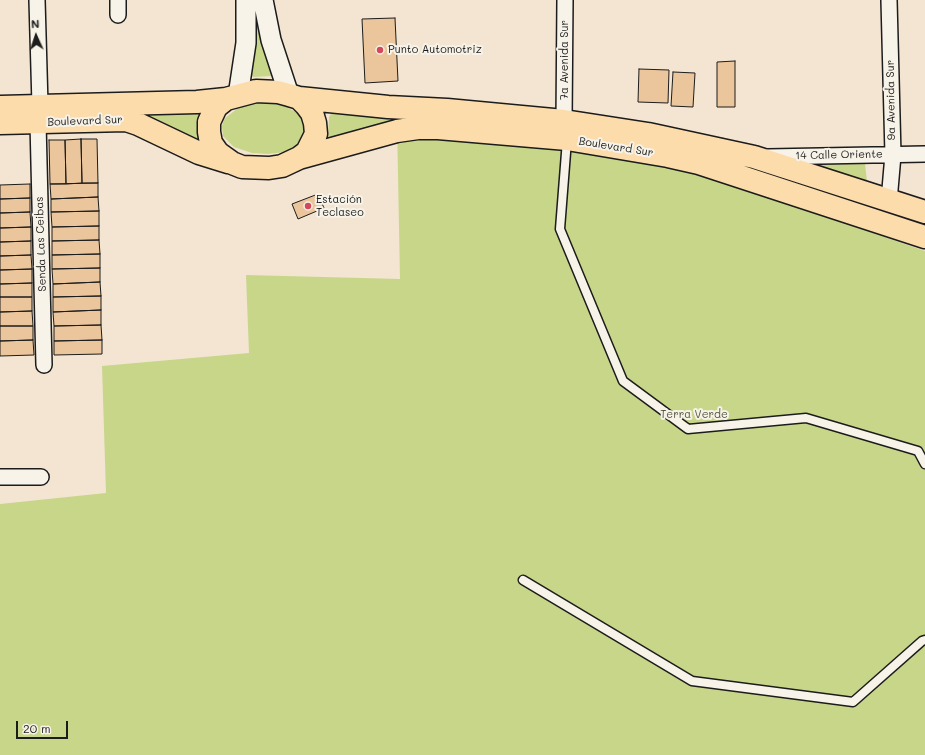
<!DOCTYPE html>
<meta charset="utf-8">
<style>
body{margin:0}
#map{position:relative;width:925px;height:755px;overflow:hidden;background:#f3e5d1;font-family:Mali,sans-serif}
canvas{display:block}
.north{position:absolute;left:16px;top:16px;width:40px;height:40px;-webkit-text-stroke:3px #f7f3e8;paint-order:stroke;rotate:357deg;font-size:11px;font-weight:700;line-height:16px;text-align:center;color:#1c1c1c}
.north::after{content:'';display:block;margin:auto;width:14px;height:18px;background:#1c1c1c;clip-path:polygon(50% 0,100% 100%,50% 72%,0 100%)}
.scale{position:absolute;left:16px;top:721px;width:52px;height:18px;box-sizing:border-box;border:2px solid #1c1c1c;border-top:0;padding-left:5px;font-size:12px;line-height:14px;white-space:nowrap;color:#1c1c1c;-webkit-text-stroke:3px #f7f3e8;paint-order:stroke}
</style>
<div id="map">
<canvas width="925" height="755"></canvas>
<div class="north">N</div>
<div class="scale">20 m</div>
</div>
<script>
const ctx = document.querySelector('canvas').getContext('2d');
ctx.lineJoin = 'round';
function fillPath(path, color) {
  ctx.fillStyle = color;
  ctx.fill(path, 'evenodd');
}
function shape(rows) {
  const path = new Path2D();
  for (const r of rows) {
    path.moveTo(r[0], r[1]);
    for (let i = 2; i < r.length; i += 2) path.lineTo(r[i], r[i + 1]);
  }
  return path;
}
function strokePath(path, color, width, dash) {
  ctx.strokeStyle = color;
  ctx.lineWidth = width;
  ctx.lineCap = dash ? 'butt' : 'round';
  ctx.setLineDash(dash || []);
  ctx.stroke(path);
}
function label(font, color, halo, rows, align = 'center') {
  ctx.font = font + ' Mali,sans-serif';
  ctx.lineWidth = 4;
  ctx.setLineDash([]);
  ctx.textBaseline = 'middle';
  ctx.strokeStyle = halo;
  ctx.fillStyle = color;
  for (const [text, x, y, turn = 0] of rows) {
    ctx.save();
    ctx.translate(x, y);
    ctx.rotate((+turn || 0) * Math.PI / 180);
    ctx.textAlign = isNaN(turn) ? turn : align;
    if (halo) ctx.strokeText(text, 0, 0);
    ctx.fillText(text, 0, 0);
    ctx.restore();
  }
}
const green = shape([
 [256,0,273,74,272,76,253,77,249,72,253,57],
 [255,102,280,104,300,114,306,125,304,134,297,144,285,152,268,154,252,153,234,147,223,136,222,126,224,119,238,108],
 [134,109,202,112,199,137,198,138,193,138],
 [333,111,434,118,698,172,925,251,925,755,0,755,0,504,106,493,102,366,249,353,246,275,400,279,397,122,382,124,330,139,328,135,329,117],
 [815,161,865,164,868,190,815,169]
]);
const building = shape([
 [395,18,398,81,365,83,362,19,395,18],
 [735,61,735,107,717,107,717,62,735,61],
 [639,69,669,70,668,103,638,102,639,69],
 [673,72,695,73,693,107,671,106,673,72],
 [81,139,97,139,98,183,82,183,81,139],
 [81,139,82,183,66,184,65,140,81,139],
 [49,140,65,140,66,184,50,184,49,140],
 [98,183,98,197,51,199,50,184,98,183],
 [30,184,30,198,0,199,0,185,30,184],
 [318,194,324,208,298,219,292,204,318,194],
 [98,197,99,211,51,212,51,199,98,197],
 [30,198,30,212,0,213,0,199,30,198],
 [99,211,99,226,52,227,51,212,99,211],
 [30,212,31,227,0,228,0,213,30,212],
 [99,226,99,240,52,241,52,227,99,226],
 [31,227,31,241,0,242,0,228,31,227],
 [99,240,100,254,52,255,52,241,99,240],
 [31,241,31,255,0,256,0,242,31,241],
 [100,254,100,268,52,269,52,255,100,254],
 [31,255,32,269,0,270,0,256,31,255],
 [100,268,100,282,53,284,52,269,100,268],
 [32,269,32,283,0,284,0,270,32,269],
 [100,282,101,296,53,297,53,284,100,282],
 [32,283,32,297,0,297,0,284,32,283],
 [101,296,101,310,53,312,53,297,101,296],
 [0,297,32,297,32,311,0,312,0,297],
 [101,310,101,325,54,326,53,312,101,310],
 [32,311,33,326,0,326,0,312,32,311],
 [101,325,102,340,54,341,54,326,101,325],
 [0,326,33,326,33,340,0,341,0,326],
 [33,340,34,355,0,356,0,341,33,340],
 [102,340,102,354,54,355,54,341,102,340]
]);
const service = shape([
 [567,140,560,229,623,381,688,429,806,418,918,451,925,464],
 [523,580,692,681,853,702,922,641,925,640]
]);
const minor = shape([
 [37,0,40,105],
 [889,0,893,155,889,201],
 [118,15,118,0],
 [564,121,565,0],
 [38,123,44,365],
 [768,157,925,154],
 [0,477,41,477]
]);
const tertiary = shape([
 [263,0,271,40,289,95],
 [238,96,246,43,246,0]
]);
const trunk = shape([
 [256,91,278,92,289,95,299,98,306,105,312,113,315,123,316,134,307,152,299,158,282,166,269,168,242,167,232,163,218,153,211,143,209,132,209,122,216,107,226,99,256,91],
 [299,98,388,107,447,110,564,121,648,134,754,157,925,212],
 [0,107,197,102,226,99],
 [0,123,126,120,138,124,199,153,228,162],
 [299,158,397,131,418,128,438,128,567,139,668,156,699,163,925,237]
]);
const markers = [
 [380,50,4,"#d1495b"],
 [308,206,4,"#d1495b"]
];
const poiNames = [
 ["Punto Automotriz",388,50],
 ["Estación",316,200],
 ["Teclaseo",316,213]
];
const streetNames = [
 ["7a Avenida Sur",565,60,-90],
 ["9a Avenida Sur",891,100,-91],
 ["Boulevard Sur",85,121,-2],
 ["Boulevard Sur",616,147,9],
 ["14 Calle Oriente",839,155,-1],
 ["Senda Las Ceibas",41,244,-92]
];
const parkNames = [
 ["Terra Verde",694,415]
];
fillPath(green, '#c8d68a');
fillPath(building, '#ebc59b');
strokePath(building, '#1c1c1c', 1);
strokePath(service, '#1c1c1c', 11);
strokePath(minor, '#1c1c1c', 18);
strokePath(tertiary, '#1c1c1c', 22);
strokePath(trunk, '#1c1c1c', 25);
strokePath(service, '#f7f3e8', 8);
strokePath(minor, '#f7f3e8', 15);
strokePath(tertiary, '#f7f3e8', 19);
strokePath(trunk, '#fddcac', 22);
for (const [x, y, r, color] of markers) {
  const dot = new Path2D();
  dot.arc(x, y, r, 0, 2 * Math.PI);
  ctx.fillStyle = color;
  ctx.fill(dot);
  strokePath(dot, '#f7f3e8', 1.5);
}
label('11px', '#1c1c1c', '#f7f3e8', poiNames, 'left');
label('11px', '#1c1c1c', '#f7f3e8', streetNames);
label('11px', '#50543d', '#f7f3e8', parkNames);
</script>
